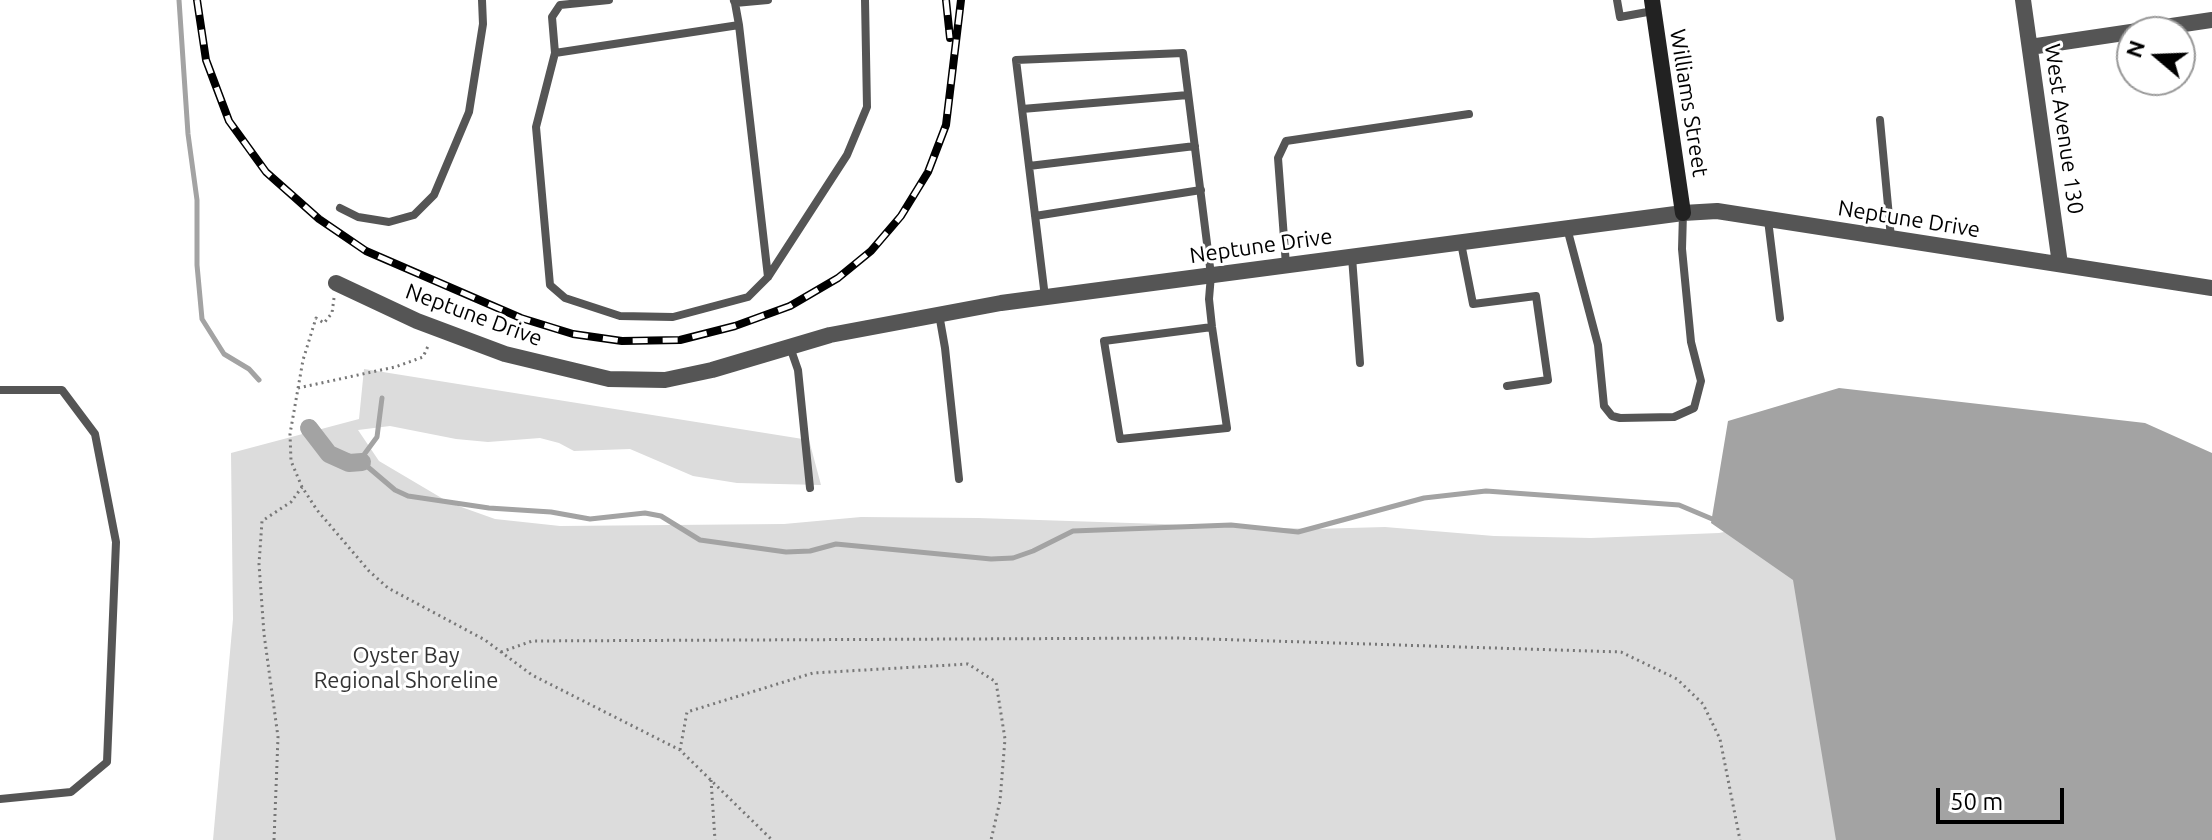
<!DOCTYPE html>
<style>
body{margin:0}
#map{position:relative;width:2212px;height:840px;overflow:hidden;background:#fff;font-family:Ubuntu,sans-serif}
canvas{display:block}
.north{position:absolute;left:2116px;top:16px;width:80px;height:80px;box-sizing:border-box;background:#fff;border:2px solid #999;border-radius:50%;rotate:289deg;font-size:22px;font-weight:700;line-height:32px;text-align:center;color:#000}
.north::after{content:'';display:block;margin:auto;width:28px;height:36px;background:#000;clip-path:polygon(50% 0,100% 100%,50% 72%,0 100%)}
.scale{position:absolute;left:1936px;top:788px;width:128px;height:36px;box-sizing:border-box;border:4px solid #000;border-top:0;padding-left:10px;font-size:24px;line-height:28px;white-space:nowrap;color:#000;-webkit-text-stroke:6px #fff;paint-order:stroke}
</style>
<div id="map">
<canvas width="2212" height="840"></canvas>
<div class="north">N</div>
<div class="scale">50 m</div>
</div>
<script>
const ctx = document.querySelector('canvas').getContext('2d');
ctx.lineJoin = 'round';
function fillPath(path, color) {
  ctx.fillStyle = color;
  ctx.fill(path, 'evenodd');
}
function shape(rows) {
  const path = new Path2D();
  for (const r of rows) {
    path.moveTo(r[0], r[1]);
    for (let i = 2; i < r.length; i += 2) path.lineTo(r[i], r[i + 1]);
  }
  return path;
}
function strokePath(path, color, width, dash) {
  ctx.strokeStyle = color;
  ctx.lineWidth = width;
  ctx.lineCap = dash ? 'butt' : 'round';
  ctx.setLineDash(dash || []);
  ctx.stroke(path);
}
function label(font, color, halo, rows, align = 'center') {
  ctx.font = font + ' Ubuntu,sans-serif';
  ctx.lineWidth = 6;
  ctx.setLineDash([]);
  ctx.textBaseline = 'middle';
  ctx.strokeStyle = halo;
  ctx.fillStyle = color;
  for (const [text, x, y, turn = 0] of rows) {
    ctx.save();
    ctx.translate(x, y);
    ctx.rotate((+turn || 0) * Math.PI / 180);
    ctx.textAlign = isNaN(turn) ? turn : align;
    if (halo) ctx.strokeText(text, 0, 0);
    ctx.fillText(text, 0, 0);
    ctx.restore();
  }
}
const green = shape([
 [364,369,809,440,821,485,737,483,693,476,630,449,574,451,559,443,540,438,488,442,456,439,390,426,358,430,379,461,450,503,495,519,560,526,784,524,861,517,978,518,1313,529,1385,527,1494,536,1591,538,1719,533,1781,521,1865,840,213,840,233,619,231,453,359,419]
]);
const water = shape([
 [1839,388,2145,423,2212,453,2212,840,1836,840,1793,580,1711,523,1728,421]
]);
const stream = shape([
 [179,0,188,134,197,200,197,265,202,319,224,354,249,369,259,380],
 [382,398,377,437,363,456,362,462,395,490,408,496,489,508,551,512,590,519,645,513,661,516,700,540,786,552,810,551,836,544,991,559,1013,558,1033,551,1073,531,1231,525,1298,532,1424,498,1486,491,1679,505,1717,521]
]);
const canal = shape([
 [309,428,329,454,349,463,362,462]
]);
const path = shape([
 [334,298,332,313,324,323,316,318,303,360,290,434,291,461,302,487,317,510,369,571,388,588,485,640,532,675,680,750,772,840],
 [298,388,395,367,423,357,429,344],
 [501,652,532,641,1177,638,1621,652,1677,679,1703,704,1720,739,1740,840],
 [680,750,687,712,813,673,968,664,996,682,1005,739,1000,801,991,840],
 [711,780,715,840],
 [274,840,278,737,264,634,259,564,262,521,291,502,302,487]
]);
const lane = shape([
 [609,0,560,5,552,17,555,53,536,127,550,285,565,298,620,316,673,317,748,297,768,277,847,155,867,107,865,0],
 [1617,0,1620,17,1653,11],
 [734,1,735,3,768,0],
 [739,25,768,277],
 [555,53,739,25,735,3],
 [1022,109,1188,95],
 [1880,120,1891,238],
 [1029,166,1195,146],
 [340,208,358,217,389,222,414,215,434,195,469,112,483,24,482,0],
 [1035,216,1201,190],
 [1768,220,1780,318],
 [1567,228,1598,345,1604,406,1612,416,1620,418,1674,417,1694,408,1701,381,1691,342,1682,249,1683,213],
 [1461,243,1473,304,1536,296,1548,380,1507,386],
 [1352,257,1360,363],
 [1286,265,1278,158,1286,141,1469,114],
 [1045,297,1016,60,1183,53,1211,275,1209,299,1212,327,1227,428,1120,439,1104,341,1212,327],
 [939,314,945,348,959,479],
 [790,347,798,370,810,488],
 [0,390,62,390,95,434,116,542,107,762,71,792,0,799]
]);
const street = shape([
 [2023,0,2060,264],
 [2030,47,2212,20],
 [336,283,417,321,505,354,609,379,665,380,712,370,830,335,1001,303,1683,213,1717,211,2212,288]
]);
const secondary = shape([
 [1652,0,1683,213]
]);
const rail = shape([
 [197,0,206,60,229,121,266,172,319,219,366,251,521,318,573,334,622,341,680,340,735,326,790,306,838,278,871,251,901,216,928,172,946,125,961,0],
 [946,0,950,38]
]);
const streetNames = [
 ["Williams Street",1689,103,81],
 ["West Avenue 130",2064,129,82],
 ["Neptune Drive",1909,219,9],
 ["Neptune Drive",1261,246,-8],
 ["Neptune Drive",474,315,20]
];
const parkNames = [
 ["Oyster Bay",406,656],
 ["Regional Shoreline",406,681]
];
fillPath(green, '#dcdcdc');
fillPath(water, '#a3a3a3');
strokePath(stream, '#a3a3a3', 5);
strokePath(canal, '#a3a3a3', 18);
strokePath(path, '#777', 3, [2, 4]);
strokePath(lane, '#555', 8);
strokePath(street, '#555', 16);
strokePath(secondary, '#222', 16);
strokePath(rail, '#000', 8);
strokePath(rail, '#fff', 5, [15]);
label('22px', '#000', '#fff', streetNames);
label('22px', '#333', '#fff', parkNames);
</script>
